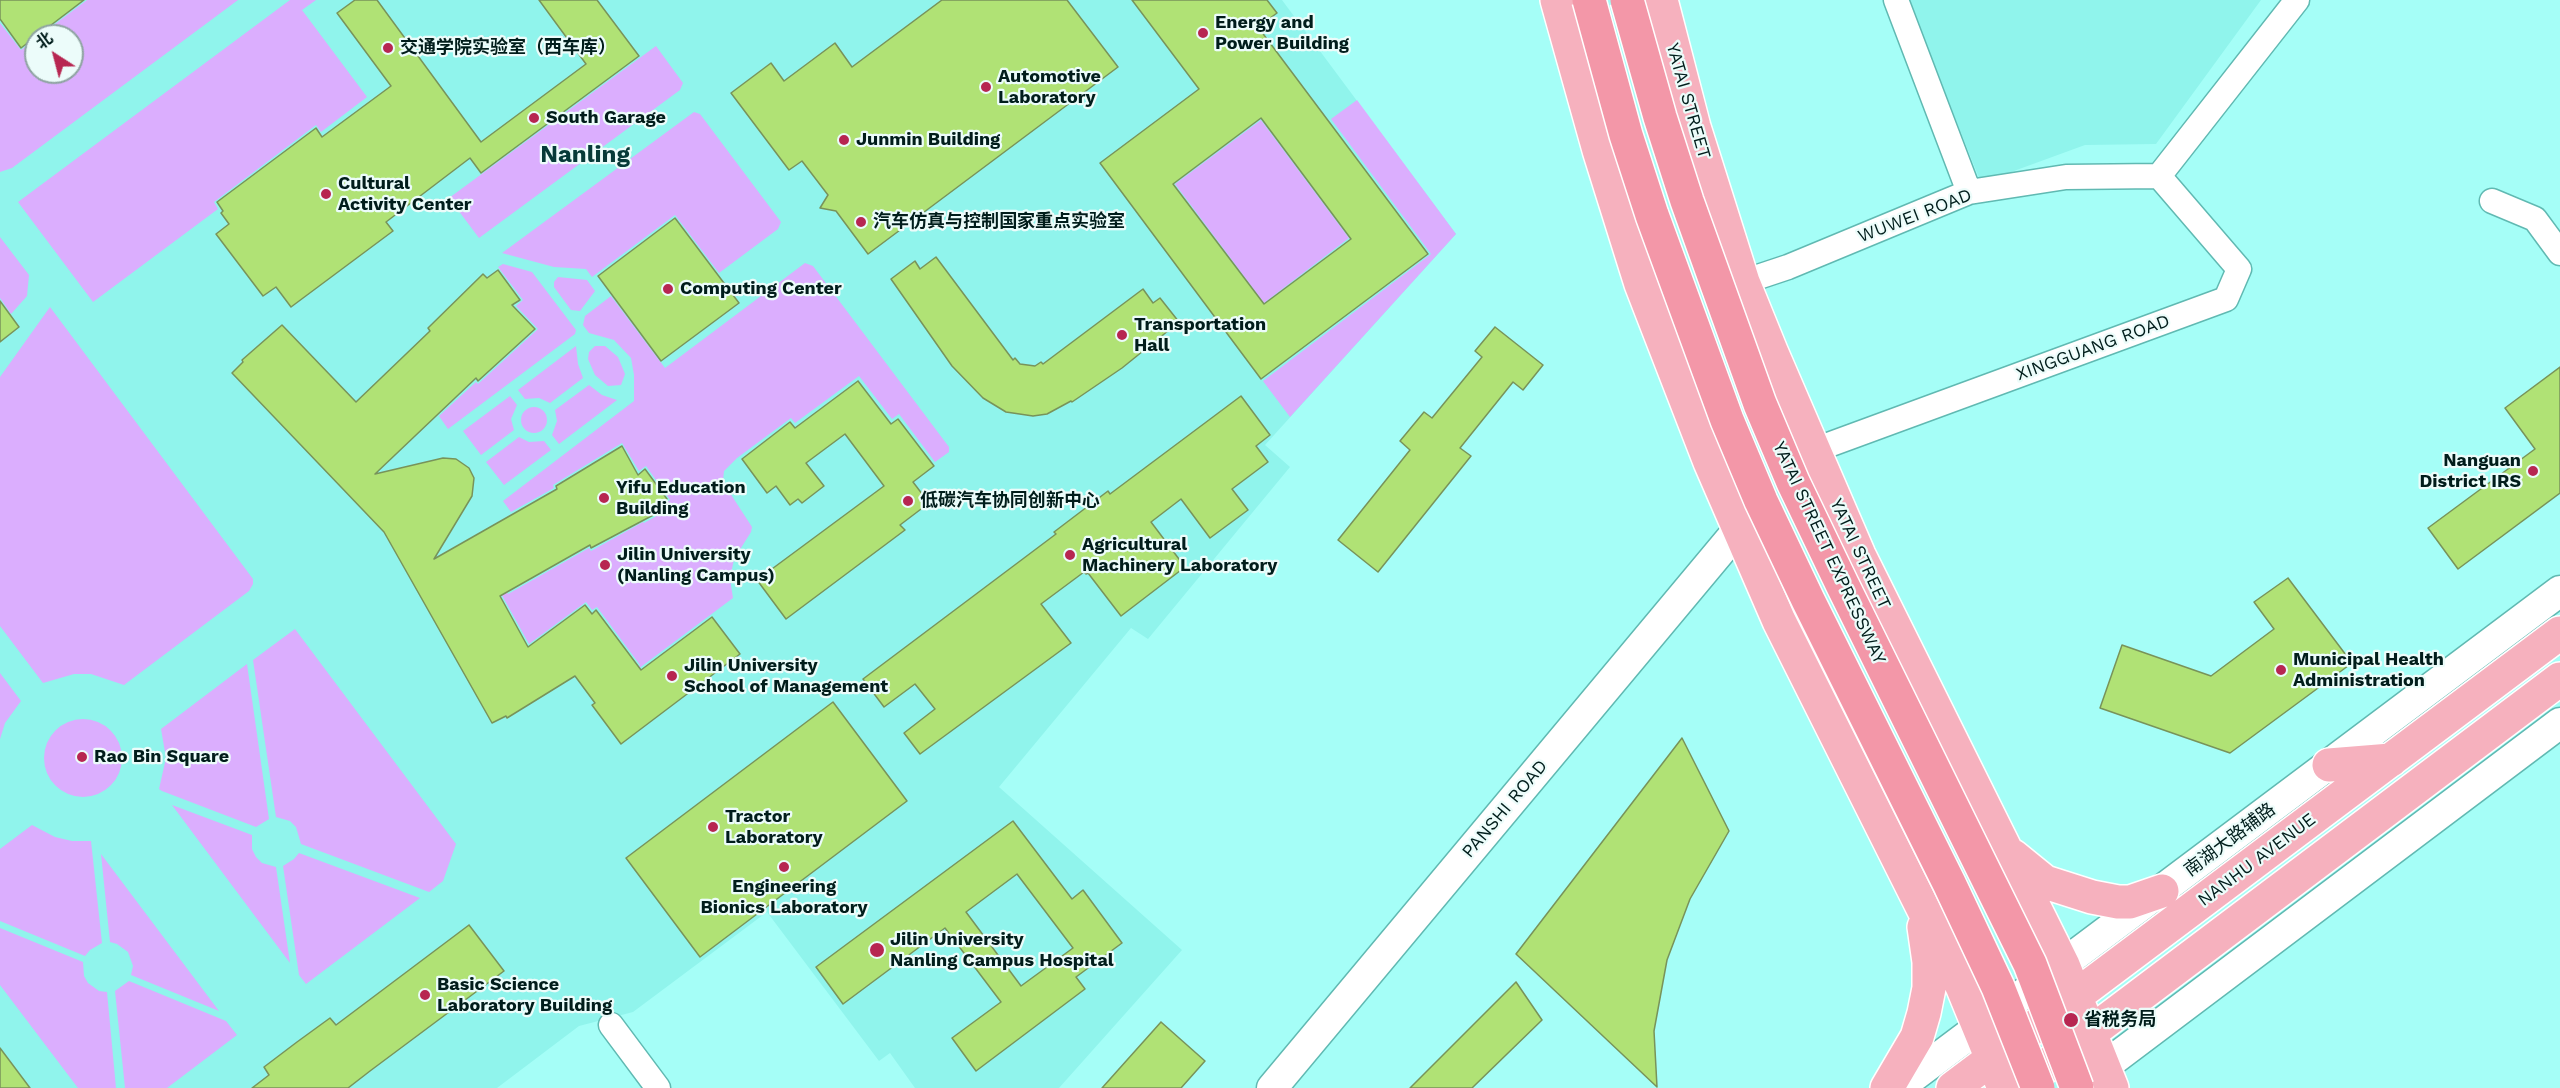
<!DOCTYPE html>
<meta charset="utf-8">
<style>
body{margin:0}
#map{position:relative;width:2560px;height:1088px;overflow:hidden;background:#a5fef7;font-family:"Work Sans","Noto Sans SC",sans-serif}
canvas{display:block}
.north{position:absolute;left:24px;top:24px;width:60px;height:60px;box-sizing:border-box;background:#ecfcfa;border:2px solid #8ea3a1;border-radius:50%;rotate:324deg;font-size:16px;font-weight:700;line-height:24px;text-align:center;color:#011d1b}
.north::after{content:'';display:block;margin:auto;width:21px;height:27px;background:#b72651;clip-path:polygon(50% 0,100% 100%,50% 72%,0 100%)}
</style>
<div id="map">
<canvas width="2560" height="1088"></canvas>
<div class="north">北</div>
</div>
<script>
const ctx = document.querySelector('canvas').getContext('2d');
ctx.lineJoin = 'round';
function fillPath(path, color) {
  ctx.fillStyle = color;
  ctx.fill(path, 'evenodd');
}
function shape(rows) {
  const path = new Path2D();
  for (const r of rows) {
    if (r.length === 3) {
      path.moveTo(r[0] + r[2], r[1]);
      path.arc(r[0], r[1], r[2], 0, 2 * Math.PI);
      continue;
    }
    path.moveTo(r[0], r[1]);
    for (let i = 2; i < r.length; i += 2) path.lineTo(r[i], r[i + 1]);
  }
  return path;
}
function strokePath(path, color, width, dash) {
  ctx.strokeStyle = color;
  ctx.lineWidth = width;
  ctx.lineCap = dash ? 'butt' : 'round';
  ctx.setLineDash(dash || []);
  ctx.stroke(path);
}
function label(font, color, halo, rows, align = 'center') {
  ctx.font = font + ' "Work Sans","Noto Sans SC",sans-serif';
  ctx.lineWidth = 4.5;
  ctx.setLineDash([]);
  ctx.textBaseline = 'middle';
  ctx.strokeStyle = halo;
  ctx.fillStyle = color;
  for (const [text, x, y, turn = 0] of rows) {
    ctx.save();
    ctx.translate(x, y);
    ctx.rotate((+turn || 0) * Math.PI / 180);
    ctx.textAlign = isNaN(turn) ? turn : align;
    if (halo) ctx.strokeText(text, 0, 0);
    ctx.fillText(text, 0, 0);
    ctx.restore();
  }
}
const built = shape([
 [0,0,1282,0,1456,234,1265,445,1290,467,1148,639,1131,628,999,787,1182,950,1059,1088,915,1088,890,1053,879,1061,767,912,633,1012,579,1026,497,1088,0,1088],
 [36,36,72,36,72,72,36,72],
 [1908,0,2261,0,2156,144,2085,145,1981,183]
]);
const green = shape([
 [87,0,238,0,12,168,0,172,0,23,21,50,36,38,36,72,72,72,72,36,39,36],
 [290,0,316,0,302,10,367,97,321,132,316,125,214,202,218,209,93,302,18,202],
 [656,46,683,83,680,90,479,238,449,198],
 [1357,100,1456,234,1290,417,1263,381,1431,254,1331,119],
 [694,112,700,114,781,222,778,229,719,273,675,215,592,277,586,269,554,267,502,253],
 [1261,120,1349,238,1264,303,1175,184],
 [0,237,29,275,27,296,11,314,0,298],
 [805,263,813,266,949,447,949,452,935,462,899,414,892,419,859,376,795,423,791,418,737,458,724,471,723,480,728,490,752,527,751,532,734,559,730,579,733,598,630,675,640,665,597,607,592,610,586,602,529,644,499,590,503,587,508,594,589,548,591,551,643,522,644,523,662,513,659,508,670,500,646,466,639,471,622,443,553,485,554,488,511,512,503,501,634,401,634,375,631,358,614,340,589,333,583,325,585,316,611,296,665,368],
 [503,264,532,272,576,330,575,334,448,429,439,416,476,382,478,384,538,329,516,306,523,300,498,267],
 [558,277,587,280,595,291,580,311,571,310,554,287,554,282],
 [50,307,253,579,253,584,249,591,124,685,91,674,74,674,43,683,0,626,0,377],
 [576,346,578,364,583,378,550,403,539,398,525,399,518,390],
 [595,346,605,346,618,357,625,374,621,385,608,386,595,375,588,359,589,352],
 [589,385,602,395,617,400,559,444,552,435,557,421,555,410],
 [510,396,517,405,511,419,514,430,481,455,463,431],
 [534,420,13],
 [519,437,529,442,544,441,551,450,504,485,486,462],
 [295,629,456,844,443,881,429,892,301,844,296,827,290,821,276,817,253,660],
 [247,664,269,819,256,827,162,791,159,789,166,758,161,729],
 [0,673,21,701,5,723,0,739],
 [83,758,39],
 [172,805,252,835,252,849,256,857,262,863,276,867,290,963],
 [32,825,55,837,72,841,91,841,102,943,90,950,85,956,0,921,0,849],
 [299,853,420,898,306,984,299,975,283,866,294,859],
 [101,854,219,1011,131,975,133,966,128,952,117,944,110,942],
 [0,928,83,962,84,976,88,983,99,991,107,992,116,1088,78,1088,0,985],
 [129,981,226,1021,237,1035,167,1088,125,1088,115,991]
]);
const building = shape([
 [0,0,84,0,21,48,0,19,0,0],
 [355,0,377,0,481,142,586,64,539,0,597,0,639,56,481,173,470,158,386,222,393,231,291,307,276,287,263,296,216,234,229,224,221,213,223,211,217,202,316,128,322,137,391,86,337,13,355,0],
 [942,0,1067,0,1118,67,868,254,836,211,820,208,828,195,802,161,789,170,731,93,771,63,784,81,835,43,852,67,942,0],
 [1132,0,1267,0,1277,13,1258,27,1428,254,1261,379,1100,163,1199,89,1132,0],
 [1261,118,1351,239,1264,304,1173,184,1261,118],
 [675,218,739,303,661,361,598,276,675,218],
 [936,257,1013,360,1015,358,1020,364,1035,366,1041,362,1043,364,1143,289,1153,303,1160,298,1179,322,1122,368,1072,402,1071,401,1047,414,1033,416,1006,412,983,398,952,366,891,279,915,261,920,269,936,257],
 [498,270,520,300,512,305,535,329,478,381,476,378,375,474,443,458,456,459,469,468,474,478,472,496,434,559,557,489,556,486,622,446,638,475,645,469,667,499,656,507,659,512,591,548,590,545,500,596,528,647,585,605,592,614,596,610,641,670,712,617,740,654,621,744,592,705,595,703,575,676,507,718,506,716,492,723,384,532,232,373,243,362,242,360,282,325,356,402,430,331,428,328,483,274,487,278,498,270],
 [0,301,19,327,0,342,0,301],
 [1495,327,1543,365,1523,390,1513,382,1460,448,1471,456,1378,572,1338,540,1410,450,1400,441,1424,412,1432,418,1482,357,1475,351,1495,327],
 [2560,367,2560,493,2458,569,2428,528,2535,449,2505,408,2560,367],
 [858,381,891,424,898,419,934,466,913,482,929,503,900,525,905,530,786,619,757,580,884,486,845,434,806,463,824,486,802,503,798,499,790,505,776,486,767,493,742,459,790,422,795,428,858,381],
 [1241,396,1270,435,1256,446,1268,462,1232,489,1248,510,1210,538,1181,499,1151,522,1185,567,1121,616,1088,573,1086,574,1084,572,1041,604,1071,643,920,754,904,733,935,709,915,684,884,707,863,679,1056,534,1054,532,1108,491,1110,494,1241,396],
 [2288,578,2352,663,2230,753,2100,708,2122,645,2211,676,2274,629,2254,602,2288,578],
 [833,702,907,801,700,957,626,858,833,702],
 [1682,738,1729,831,1690,899,1667,960,1654,1031,1657,1087,1516,954,1682,738],
 [1013,821,1072,899,1083,890,1122,943,1076,977,1085,989,976,1071,952,1038,1001,1002,945,928,843,1004,816,967,1013,821],
 [1017,874,1073,948,1021,986,966,912,1017,874],
 [469,925,504,971,370,1071,348,1088,252,1088,269,1075,264,1067,297,1042,330,1018,336,1025,469,925],
 [1516,982,1542,1020,1472,1088,1410,1088,1516,982],
 [1161,1022,1205,1061,1181,1088,1102,1088,1161,1022],
 [0,1048,30,1088,0,1088,0,1048]
]);
const minor = shape([
 [1896,0,1969,192],
 [2492,201,2535,219,2560,253],
 [1743,282,1788,267,1969,192,2066,177,2159,176,2297,0],
 [1812,451,2226,299,2239,269,2159,176],
 [611,1025,658,1088]
]);
const tertiary = shape([
 [2085,1081,2560,723],
 [1272,1088,1738,530],
 [1898,1088,2560,591]
]);
const primary = shape([
 [1557,0,1599,150,1641,284,1710,462,1779,621,1962,986,2004,1088],
 [1661,0,1694,127,1743,282,1771,351,1859,555,2063,965,2112,1088],
 [2329,765,2391,760],
 [2013,856,2045,882,2092,897,2118,902,2130,902,2162,891],
 [1887,1088,1917,1037,1924,1013,1929,988,1929,962,1924,927],
 [1953,1088,2560,633],
 [2017,1088,2560,679]
]);
const trunkBridge = shape([
 [1589,0,1626,135,1652,215,1727,420,1761,501,1808,600,1949,883,1998,987,2038,1088],
 [1627,0,1660,117,1687,201,1760,404,1793,482,1842,584,2030,964,2077,1088]
]);
const markers = [
 [1203,33,6,"#b72651"],
 [388,48,6,"#b72651"],
 [986,87,6,"#b72651"],
 [534,118,6,"#b72651"],
 [844,140,6,"#b72651"],
 [326,194,6,"#b72651"],
 [861,222,6,"#b72651"],
 [668,289,6,"#b72651"],
 [1122,335,6,"#b72651"],
 [2533,471,6,"#b72651"],
 [604,498,6,"#b72651"],
 [908,501,6,"#b72651"],
 [1070,555,6,"#b72651"],
 [605,565,6,"#b72651"],
 [2281,670,6,"#b72651"],
 [672,676,6,"#b72651"],
 [82,757,6,"#b72651"],
 [713,827,6,"#b72651"],
 [784,867,6,"#b72651"],
 [877,950,8,"#b72651"],
 [425,995,6,"#b72651"],
 [2071,1020,8,"#b72651"]
];
const poiNames = [
 ["Energy and",1215,23],
 ["Power Building",1215,44],
 ["交通学院实验室（西车库）",400,48],
 ["Automotive",998,77],
 ["Laboratory",998,98],
 ["South Garage",546,118],
 ["Junmin Building",856,140],
 ["Cultural",338,184],
 ["Activity Center",338,205],
 ["汽车仿真与控制国家重点实验室",873,222],
 ["Computing Center",680,289],
 ["Transportation",1134,325],
 ["Hall",1134,346],
 ["Nanguan",2521,461,"right"],
 ["District IRS",2521,482,"right"],
 ["Yifu Education",616,488],
 ["Building",616,509],
 ["低碳汽车协同创新中心",920,501],
 ["Agricultural",1082,545],
 ["Machinery Laboratory",1082,566],
 ["Jilin University",617,555],
 ["(Nanling Campus)",617,576],
 ["Municipal Health",2293,660],
 ["Administration",2293,681],
 ["Jilin University",684,666],
 ["School of Management",684,687],
 ["Rao Bin Square",94,757],
 ["Tractor",725,817],
 ["Laboratory",725,838],
 ["Engineering",784,887,"center"],
 ["Bionics Laboratory",784,908,"center"],
 ["Jilin University",890,940],
 ["Nanling Campus Hospital",890,961],
 ["Basic Science",437,985],
 ["Laboratory Building",437,1006],
 ["省税务局",2084,1020]
];
const streetNames = [
 ["YATAI STREET",1688,101,74],
 ["WUWEI ROAD",1915,216,-21],
 ["XINGGUANG ROAD",2093,348,-20],
 ["YATAI STREET EXPRESSWAY",1829,553,65],
 ["YATAI STREET",1860,554,65],
 ["PANSHI ROAD",1505,809,-50],
 ["南湖大路辅路",2230,840,-37],
 ["NANHU AVENUE",2257,860,-37]
];
const districtNames = [
 ["Nanling",585,155]
];
fillPath(built, '#90f4ec');
fillPath(green, '#dbaefe');
fillPath(building, '#b0e275');
strokePath(building, '#78935a', 1.5);
strokePath(minor, '#60b9b2', 27);
strokePath(tertiary, '#60b9b2', 33);
strokePath(primary, '#fff', 36);
strokePath(minor, '#fff', 24);
strokePath(tertiary, '#fff', 30);
strokePath(primary, '#f6b1be', 33);
strokePath(trunkBridge, '#fff', 36, []);
strokePath(trunkBridge, '#f397a8', 33);
for (const [x, y, r, color] of markers) {
  const dot = new Path2D();
  dot.arc(x, y, r, 0, 2 * Math.PI);
  ctx.fillStyle = color;
  ctx.fill(dot);
  strokePath(dot, '#ecfcfa', 2);
}
label('bold 18px', '#011d1b', '#ecfcfa', poiNames, 'left');
label('18px', '#011d1b', '#ecfcfa', streetNames);
label('bold 24px', '#063a38', '#ecfcfa', districtNames);
</script>
